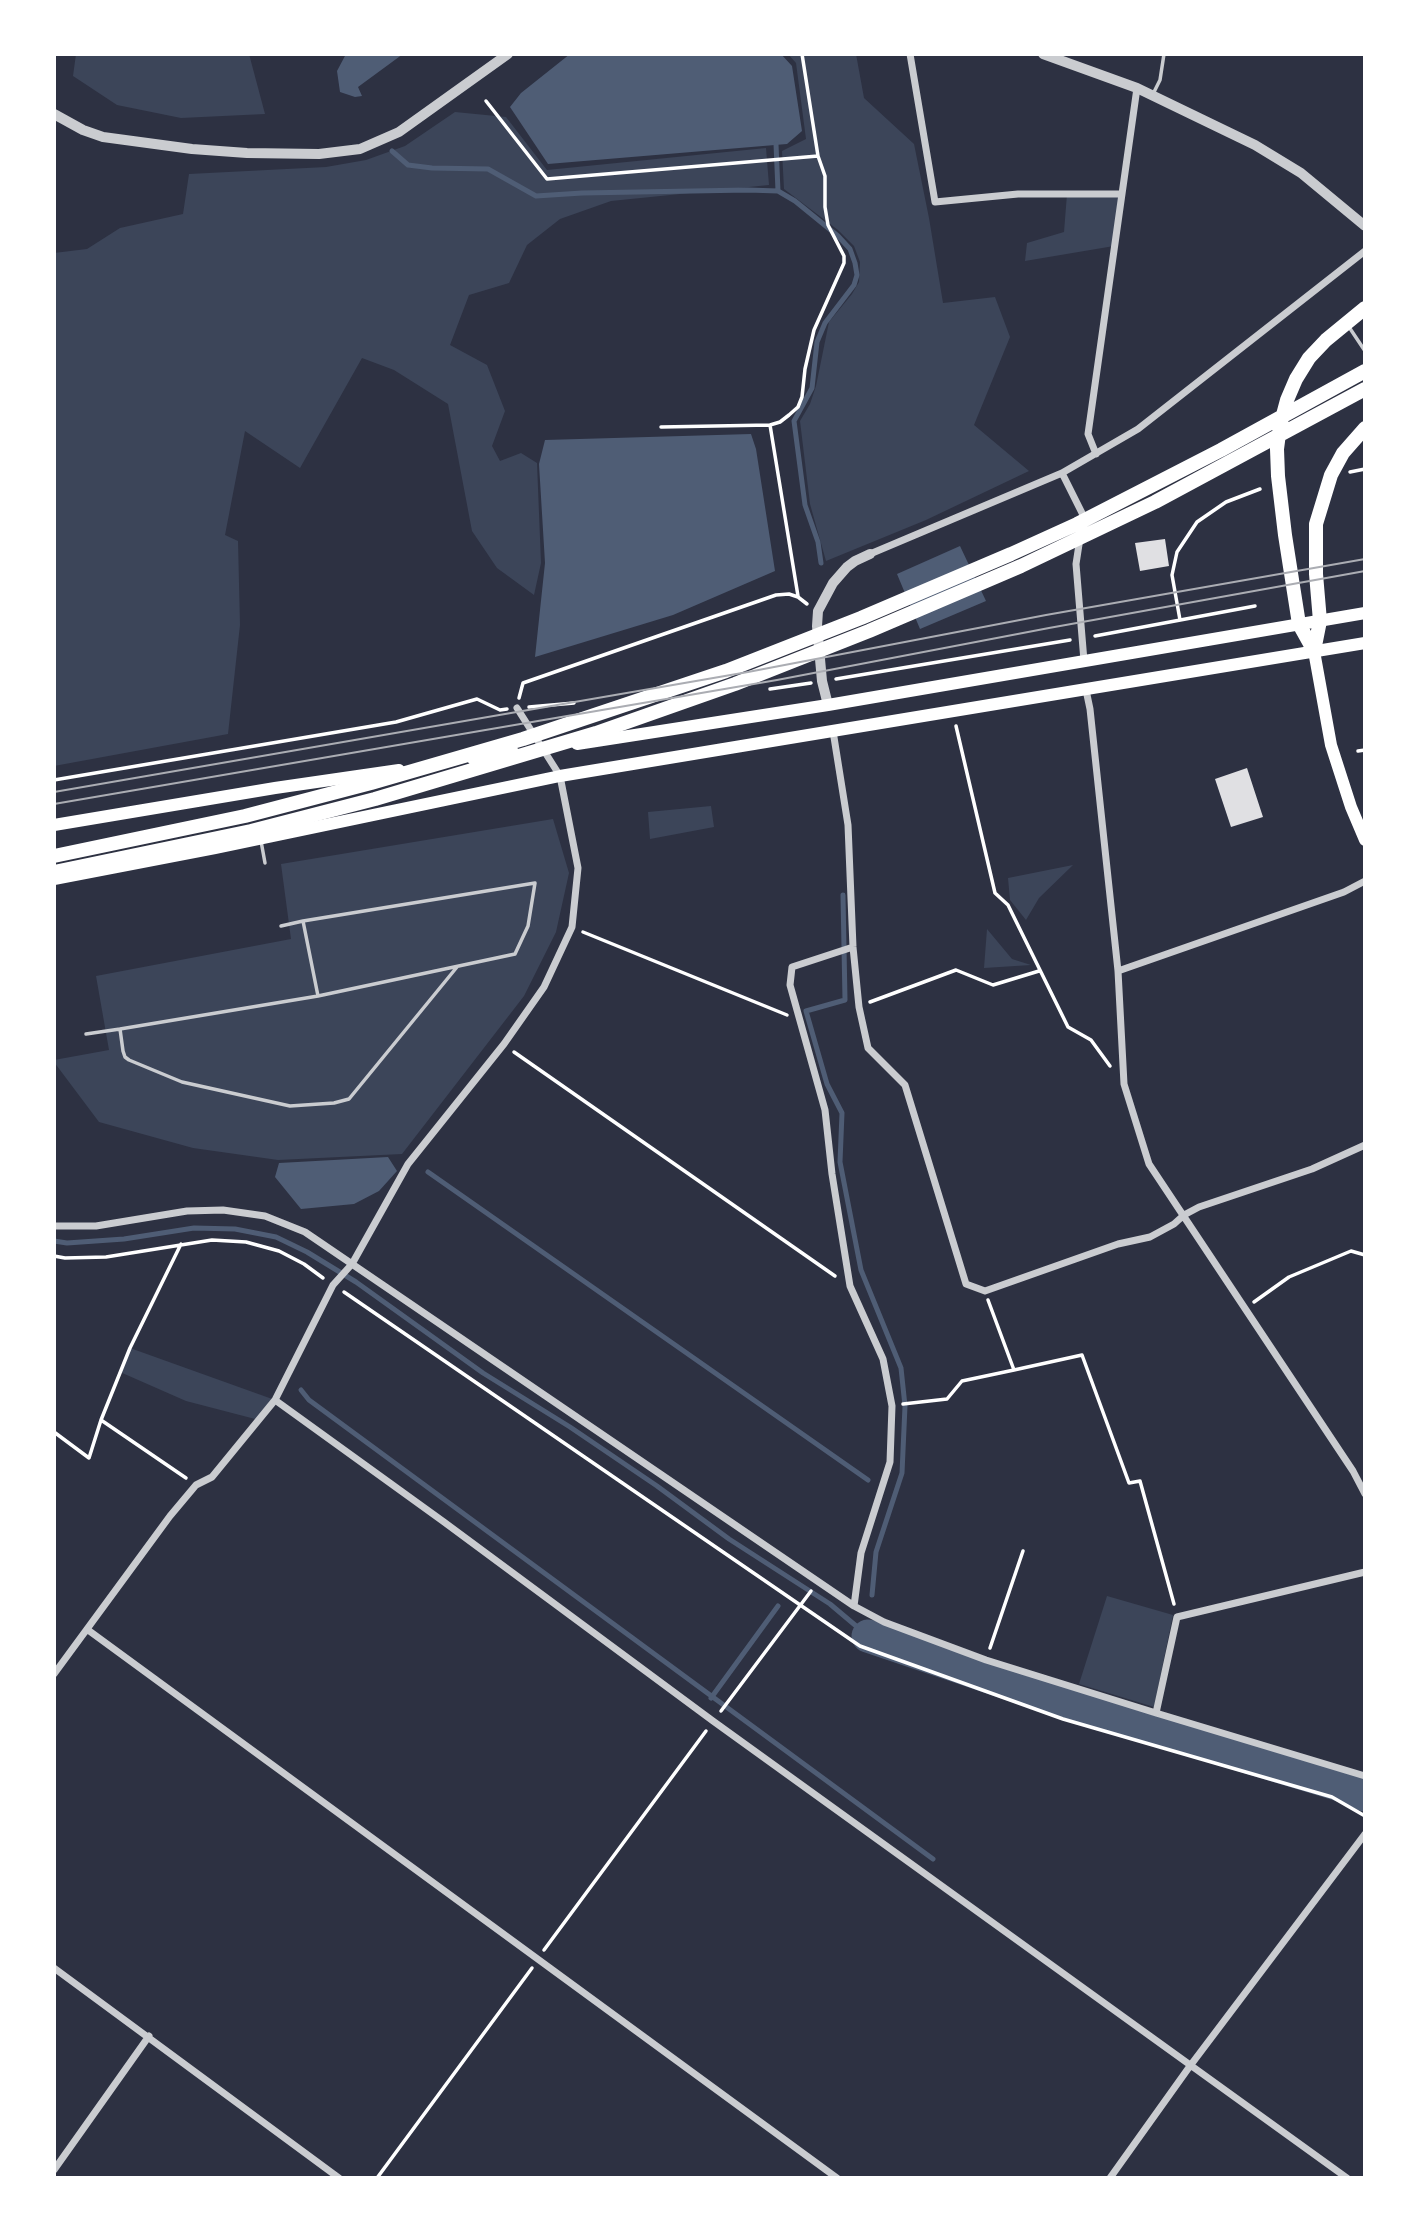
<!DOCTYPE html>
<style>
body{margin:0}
#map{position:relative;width:1419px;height:2232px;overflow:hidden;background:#2d3142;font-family:"Zilla Slab",serif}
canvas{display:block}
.frame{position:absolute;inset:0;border:56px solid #fff;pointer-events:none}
</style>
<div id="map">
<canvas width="1419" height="2232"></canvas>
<div class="frame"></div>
</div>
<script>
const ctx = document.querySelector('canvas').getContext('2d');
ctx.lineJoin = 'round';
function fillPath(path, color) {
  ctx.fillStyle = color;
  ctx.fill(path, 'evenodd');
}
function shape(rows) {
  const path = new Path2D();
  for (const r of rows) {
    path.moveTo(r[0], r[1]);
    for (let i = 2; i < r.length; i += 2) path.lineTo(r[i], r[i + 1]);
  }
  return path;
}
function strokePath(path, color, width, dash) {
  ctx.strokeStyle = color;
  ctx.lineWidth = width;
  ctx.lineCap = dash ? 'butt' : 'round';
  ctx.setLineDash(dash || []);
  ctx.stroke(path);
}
const green = shape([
 [76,54,249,54,265,114,181,118,117,105,73,76],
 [788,54,856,54,864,98,914,144,929,218,943,303,995,297,1010,337,974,425,1029,471,926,520,826,561,810,504,800,421,810,404,816,386,829,322,852,294,859,282,860,262,854,246,838,230,784,189,782,151,806,139,796,63],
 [455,112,506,117,547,170,766,148,769,185,611,201,560,219,527,245,509,283,469,295,450,345,487,365,505,411,492,446,500,461,521,453,537,463,541,563,534,595,497,568,472,531,448,404,394,370,362,358,300,468,245,431,225,535,238,541,240,625,228,734,54,766,54,253,87,249,120,228,183,214,189,174,326,167,366,160,405,146],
 [1067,194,1122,194,1114,246,1025,261,1027,243,1064,232],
 [711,806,714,827,650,839,648,812],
 [553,819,569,873,556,932,524,996,402,1154,278,1160,193,1148,99,1122,54,1062,54,1060,109,1050,96,976,291,939,281,864],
 [1073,865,1039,898,1026,920,1010,900,1008,878],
 [987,929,1012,959,1031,965,984,968],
 [130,1348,275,1400,259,1420,186,1401,120,1372],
 [1107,1596,1173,1615,1154,1707,1079,1684]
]);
const water = shape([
 [346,54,403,54,358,87,362,96,355,97,340,92,337,71],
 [570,54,781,54,792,66,802,131,787,144,548,164,510,107,521,93],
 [751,434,756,449,775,571,673,615,535,657,545,563,539,464,545,440],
 [960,546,986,601,920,629,897,574],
 [388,1157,397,1171,379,1191,354,1204,301,1209,275,1177,279,1163]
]);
const stream = shape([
 [776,144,778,191,795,201,838,236,850,249,855,263,857,275,854,285,825,323,817,342,812,388,794,421,805,505,818,542,821,563],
 [392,151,408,165,432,168,488,169,536,196,582,193,748,190,778,191],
 [843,895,845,1000,806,1011,827,1084,842,1113,840,1162,861,1270,901,1368,905,1406,902,1473,876,1552,872,1595],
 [428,1172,868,1480],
 [54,1241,67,1243,124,1239,194,1228,235,1229,276,1237,307,1252,356,1282,483,1373,570,1427,657,1486,729,1539,830,1604,868,1636],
 [301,1390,309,1400,933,1859],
 [711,1698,778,1606]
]);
const river = shape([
 [868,1636,1040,1694,1353,1789,1365,1795]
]);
const building = shape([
 [1165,539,1169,566,1140,571,1135,543],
 [1247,768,1263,817,1231,827,1215,779]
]);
const path = shape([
 [486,101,547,179,818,156],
 [770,425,798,596],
 [661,427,770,425,780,422,789,415,798,407,802,397,805,369,814,330,844,263,844,256,828,225,825,207,825,176,818,156,802,54],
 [1350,472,1365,469],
 [1180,620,1172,575,1177,552,1197,522,1226,502,1260,489],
 [1095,636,1255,606],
 [836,679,1070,640],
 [770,689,811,683],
 [519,698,523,683,776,595,789,594,798,597,807,604],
 [529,707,574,703],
 [956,726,995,893,1008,905,1068,1027,1091,1040,1110,1066],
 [1358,751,1365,750],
 [54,780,396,722,477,699,500,710,507,709],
 [583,932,787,1015],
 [870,1002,956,970,993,985,1039,971],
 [514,1052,835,1276],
 [54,1256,65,1258,106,1257,212,1240,246,1242,279,1251,304,1264,323,1278],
 [344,1292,860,1646,1063,1719,1332,1797,1365,1816],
 [988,1300,1014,1370,1082,1355,1129,1483,1140,1481,1174,1604],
 [1254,1302,1289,1277,1351,1251,1365,1255],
 [903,1404,947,1399,962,1381,1014,1370],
 [101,1420,186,1478],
 [54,1432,89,1458,101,1420,130,1348,181,1244],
 [990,1648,1023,1551],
 [721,1711,811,1591],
 [544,1950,706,1731],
 [377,2178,532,1968]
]);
const service = shape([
 [1154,92,1160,80,1164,54],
 [1349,327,1365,351],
 [261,841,265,863],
 [281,926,303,921],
 [318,996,303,921,535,883,528,926,515,954,318,996,120,1029,123,1051,125,1057,129,1060,182,1082,290,1106,334,1103,349,1099,457,967],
 [86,1034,120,1029]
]);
const minor = shape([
 [910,54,935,202,1018,194,1122,194],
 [1096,454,1088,434,1137,88],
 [1062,473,1083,515,1082,523],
 [1080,538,1076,564,1084,661],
 [870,554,1062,473,1138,429,1365,251],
 [1086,690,1090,709,1118,971,1124,1084,1149,1164,1353,1471,1365,1494],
 [833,731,848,825,853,947,859,1007,868,1048,905,1085,966,1284,985,1291,1118,1244,1150,1237,1174,1224,1184,1215,1199,1207,1312,1169,1365,1145],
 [853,947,792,967,790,985,825,1110,832,1174,850,1286,883,1359,892,1406,890,1462,861,1553,854,1606],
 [1118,971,1344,892,1365,881],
 [54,1226,96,1226,187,1211,223,1210,265,1216,305,1232,854,1606,884,1622,986,1660,1156,1713],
 [275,1400,444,1522,713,1721,1347,2178],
 [1365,1572,1177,1617,1156,1713,1365,1776],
 [88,1630,837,2178],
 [54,1674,170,1516,196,1485,212,1477,275,1400,333,1285,352,1264,408,1164,504,1044,544,987,572,927,578,868,560,776,517,708],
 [54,1968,339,2178],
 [54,2170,149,2036],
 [1110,2178,1190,2066,1365,1834]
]);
const tertiary = shape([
 [1043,54,1137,88,1255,145,1301,173,1365,226],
 [54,114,83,130,103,137,192,149,247,153,319,154,360,149,399,132,508,54],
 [828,705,822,681,817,626,818,611,833,583,847,567,855,561,870,554]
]);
const primary = shape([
 [1314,651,1331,745,1351,807,1365,840],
 [577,744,828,705,1365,613],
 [473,759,514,753],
 [54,825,275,788,399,770],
 [54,879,215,848,560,776,1365,643]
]);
const motorway = shape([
 [1314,651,1299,624,1285,535,1278,476,1277,449,1280,426,1287,400,1296,379,1309,358,1326,340,1365,308],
 [1314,651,1320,621,1316,574,1316,524,1331,475,1343,453,1365,428],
 [54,856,245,816,371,783,523,739,726,671,861,618,1011,554,1077,524,1221,450,1365,371],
 [54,872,251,831,375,799,596,733,735,684,869,631,1021,566,1155,502,1365,389]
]);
const tram = shape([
 [54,792,748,672,1046,615,1365,559],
 [54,804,777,680,1049,628,1365,571]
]);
fillPath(green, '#3c4559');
fillPath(water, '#4f5d75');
strokePath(stream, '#4f5d75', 5);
strokePath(river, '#4f5d75', 33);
fillPath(building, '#e0e0e3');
strokePath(path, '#fff', 3.5);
strokePath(service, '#caccd0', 3.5);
strokePath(minor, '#caccd0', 7);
strokePath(tertiary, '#caccd0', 10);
strokePath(primary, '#fff', 12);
strokePath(motorway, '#fff', 14);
strokePath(tram, '#abadb3', 2);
</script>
